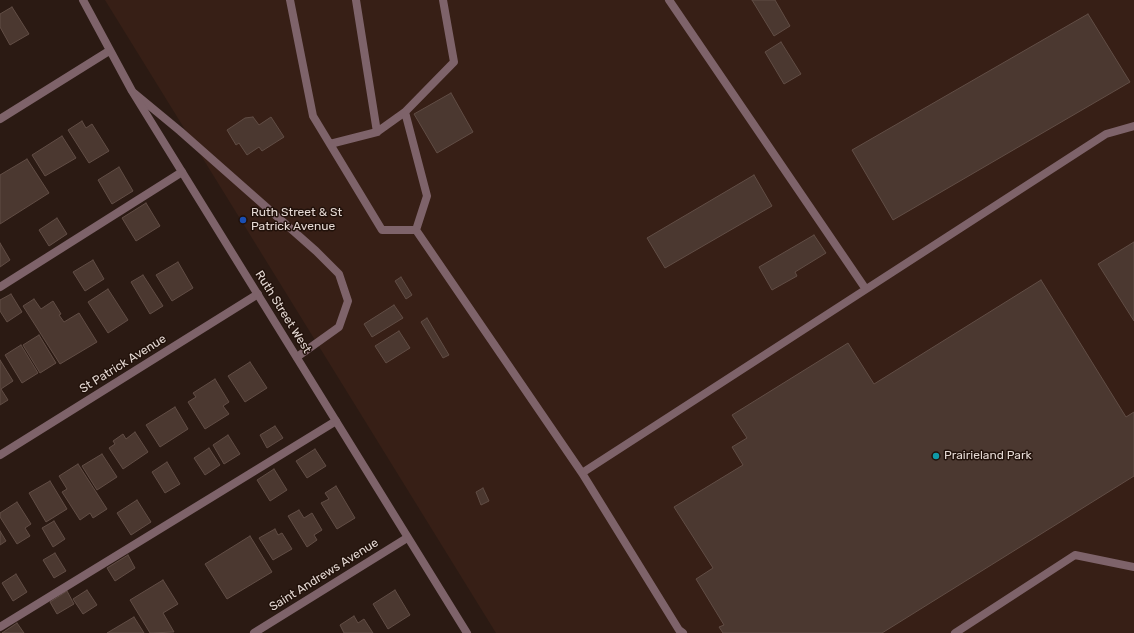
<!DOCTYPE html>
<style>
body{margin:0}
canvas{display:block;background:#2b1a13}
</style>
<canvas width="1134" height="633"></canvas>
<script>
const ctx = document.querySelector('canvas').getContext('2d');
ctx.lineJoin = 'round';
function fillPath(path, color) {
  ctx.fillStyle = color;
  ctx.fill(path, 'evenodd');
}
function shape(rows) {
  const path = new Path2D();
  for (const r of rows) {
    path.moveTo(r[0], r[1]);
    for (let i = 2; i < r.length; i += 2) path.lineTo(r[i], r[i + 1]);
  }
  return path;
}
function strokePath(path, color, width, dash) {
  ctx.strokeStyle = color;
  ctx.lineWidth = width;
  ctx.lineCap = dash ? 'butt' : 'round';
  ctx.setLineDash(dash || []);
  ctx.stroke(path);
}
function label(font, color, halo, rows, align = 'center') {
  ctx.font = font + ' Rubik,sans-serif';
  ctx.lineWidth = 3;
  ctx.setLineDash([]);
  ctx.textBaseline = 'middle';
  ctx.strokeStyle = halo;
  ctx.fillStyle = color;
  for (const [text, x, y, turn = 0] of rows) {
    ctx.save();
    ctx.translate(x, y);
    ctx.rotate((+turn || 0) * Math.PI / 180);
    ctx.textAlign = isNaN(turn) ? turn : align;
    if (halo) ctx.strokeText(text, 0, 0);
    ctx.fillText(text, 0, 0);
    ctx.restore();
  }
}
const built = shape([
 [105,0,1134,0,1134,633,496,633]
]);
const building = shape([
 [752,0,775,0,790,26,774,36,752,0],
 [12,7,29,34,10,45,0,27,0,14,12,7],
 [1088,14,1130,82,893,220,852,150,1088,14],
 [781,42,801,74,784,84,765,52,781,42],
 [451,93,473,132,437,153,414,114,451,93],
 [253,117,259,125,271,117,284,137,262,151,259,147,247,155,239,143,236,145,227,130,245,118,253,117],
 [82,121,86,128,92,124,109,151,89,163,68,130,82,121],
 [62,136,76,158,45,176,32,155,62,136],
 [27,159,49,193,0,224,0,175,27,159],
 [119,167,133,191,112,204,98,180,119,167],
 [754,175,772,206,665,268,647,238,754,175],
 [146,203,160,226,136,241,122,218,146,203],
 [57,218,67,234,49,246,39,230,57,218],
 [814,235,826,253,795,272,797,276,772,290,759,267,814,235],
 [1134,242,1134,321,1098,264,1134,242],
 [0,243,10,260,0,267,0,243],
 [93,260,104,279,85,291,73,272,93,260],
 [178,262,193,288,172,301,156,275,178,262],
 [143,275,163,306,150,314,131,282,143,275],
 [401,277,412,295,406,299,395,281,401,277],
 [1041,280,1126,417,1134,412,1134,476,882,633,723,633,719,627,724,625,696,579,713,568,674,507,743,465,732,447,747,438,732,415,848,343,874,384,1041,280],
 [108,289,128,320,108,333,88,302,108,289],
 [11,294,22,312,7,322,0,311,0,300,11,294],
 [34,299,41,309,53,301,61,314,59,315,64,322,79,313,97,342,60,364,23,306,34,299],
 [394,305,403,318,372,337,364,324,394,305],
 [427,318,449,355,443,358,421,322,427,318],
 [399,331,410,348,386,363,375,346,399,331],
 [39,335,56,363,40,373,23,345,39,335],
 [21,345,38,373,22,383,5,355,21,345],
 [0,360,13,381,1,389,8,400,0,405,0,360],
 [250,362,267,388,245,402,228,376,250,362],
 [215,379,229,402,223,406,229,414,205,429,188,402,196,397,193,393,215,379],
 [175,407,188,429,160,447,146,425,175,407],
 [275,426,283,438,267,448,260,435,275,426],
 [135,432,148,452,123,469,109,448,115,444,113,441,123,434,126,439,135,432],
 [228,435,240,454,224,464,213,445,228,435],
 [209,448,220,465,205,475,194,458,209,448],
 [315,449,326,466,307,478,296,461,315,449],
 [102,454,117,477,97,490,82,466,102,454],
 [167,462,180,484,165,493,152,472,167,462],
 [78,464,107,509,93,518,90,513,80,520,62,492,67,489,59,476,78,464],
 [274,469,287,490,270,501,257,480,274,469],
 [50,481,67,509,46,522,29,493,50,481],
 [336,486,355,518,337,529,321,503,329,499,325,493,336,486],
 [483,488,489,501,481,505,476,492,483,488],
 [137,500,151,522,131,535,117,513,137,500],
 [17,502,31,524,25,528,30,536,17,544,0,517,0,513,17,502],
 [299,510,304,518,312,513,322,530,314,535,317,540,307,547,288,516,299,510],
 [54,521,65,539,53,547,42,528,54,521],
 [275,529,278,535,282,533,292,549,273,560,259,538,275,529],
 [0,531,6,541,0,545,0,531],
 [250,536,272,572,227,599,205,564,250,536],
 [55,553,66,571,54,578,43,560,55,553],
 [128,555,135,568,115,581,107,568,128,555],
 [16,574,27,592,13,601,2,583,16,574],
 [163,580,178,604,163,613,174,632,150,633,130,600,163,580],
 [87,590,97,605,83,614,73,599,87,590],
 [395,590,410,615,388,629,373,604,395,590],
 [67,591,74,604,57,614,50,602,67,591],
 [354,616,358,623,364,619,373,633,344,633,340,625,354,616],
 [134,617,144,633,107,633,134,617],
 [17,623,24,633,2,633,17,623]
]);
const service = shape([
 [290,0,313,116,382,230,416,230,427,196,405,112,454,62,443,0],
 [356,0,377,132],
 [669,0,865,288],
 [134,93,180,131,316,251,339,274,348,301,339,327,297,357],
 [330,144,377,132,405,112],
 [416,230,582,473,679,630,683,633],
 [0,287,182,172],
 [582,473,1106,134,1134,126],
 [0,627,336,421],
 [955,633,1075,555,1134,567]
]);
const minor = shape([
 [0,455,258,294],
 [254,633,407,538]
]);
const tertiary = shape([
 [83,0,132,91,467,633],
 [0,119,109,51]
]);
const markers = [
 [243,220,4,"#1a4fb4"],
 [936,456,4,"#0f9aa8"]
];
const poiNames = [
 ["Ruth Street & St",251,213],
 ["Patrick Avenue",251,227],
 ["Prairieland Park",944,456]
];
const streetNames = [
 ["Ruth Street West",283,312,58],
 ["St Patrick Avenue",123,364,-32],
 ["Saint Andrews Avenue",324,575,-32]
];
fillPath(built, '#371f16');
fillPath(building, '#4b3830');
strokePath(building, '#614d45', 1);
strokePath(service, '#7e636a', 8);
strokePath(minor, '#7e636a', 8);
strokePath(tertiary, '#7e636a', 8);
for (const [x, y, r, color] of markers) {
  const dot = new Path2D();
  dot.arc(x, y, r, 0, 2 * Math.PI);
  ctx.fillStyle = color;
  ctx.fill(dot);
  strokePath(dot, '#21110a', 1.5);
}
label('12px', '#e4d8d3', '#21110a', poiNames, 'left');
label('12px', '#e4d8d3', '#21110a', streetNames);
</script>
